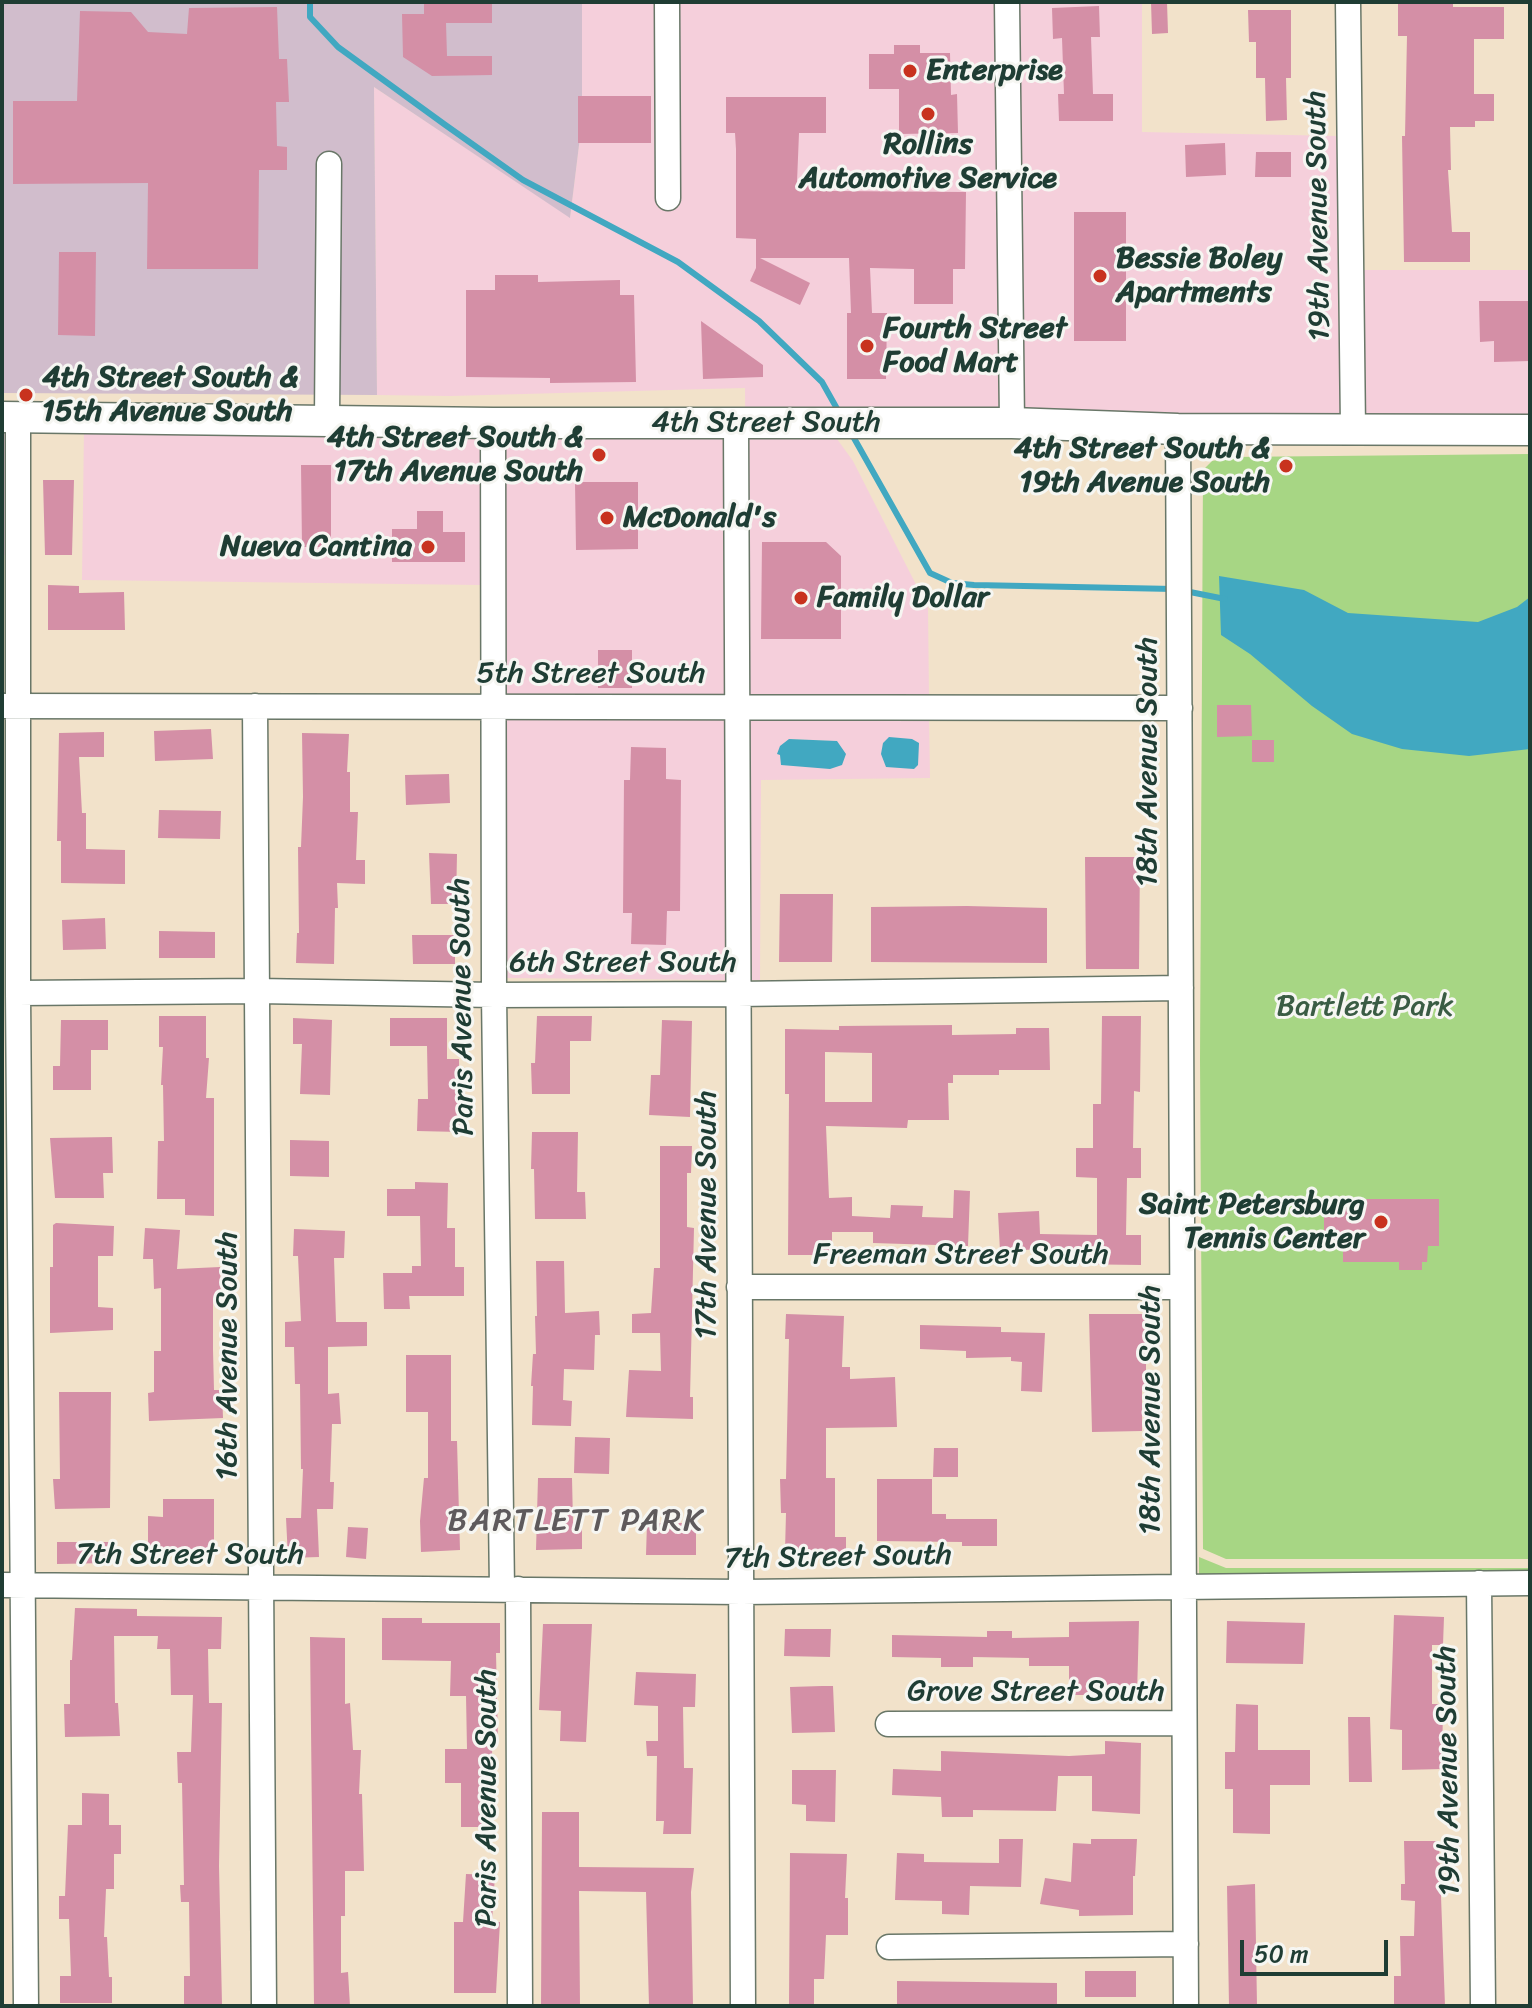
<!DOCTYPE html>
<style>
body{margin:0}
#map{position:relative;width:1532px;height:2008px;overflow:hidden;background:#f2e2ca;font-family:Sriracha,sans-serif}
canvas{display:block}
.frame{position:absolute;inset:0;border:4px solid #1f3d34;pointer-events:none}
.scale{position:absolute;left:1240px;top:1940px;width:148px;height:36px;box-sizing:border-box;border:4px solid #1f3d34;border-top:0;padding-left:10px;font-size:24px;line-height:28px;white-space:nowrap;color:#1f3d34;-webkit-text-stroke:6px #f6f6f2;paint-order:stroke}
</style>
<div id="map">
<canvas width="1532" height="2008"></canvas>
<div class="frame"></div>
<div class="scale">50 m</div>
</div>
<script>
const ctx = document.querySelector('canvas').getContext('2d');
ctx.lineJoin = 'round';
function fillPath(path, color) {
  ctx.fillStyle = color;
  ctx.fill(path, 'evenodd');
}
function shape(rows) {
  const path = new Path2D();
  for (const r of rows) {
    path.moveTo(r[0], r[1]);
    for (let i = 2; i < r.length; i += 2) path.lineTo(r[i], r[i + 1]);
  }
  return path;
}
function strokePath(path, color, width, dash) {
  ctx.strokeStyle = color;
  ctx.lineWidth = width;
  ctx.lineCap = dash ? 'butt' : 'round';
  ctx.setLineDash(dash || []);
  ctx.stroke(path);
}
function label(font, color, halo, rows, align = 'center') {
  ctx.font = font + ' Sriracha,sans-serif';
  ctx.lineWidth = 6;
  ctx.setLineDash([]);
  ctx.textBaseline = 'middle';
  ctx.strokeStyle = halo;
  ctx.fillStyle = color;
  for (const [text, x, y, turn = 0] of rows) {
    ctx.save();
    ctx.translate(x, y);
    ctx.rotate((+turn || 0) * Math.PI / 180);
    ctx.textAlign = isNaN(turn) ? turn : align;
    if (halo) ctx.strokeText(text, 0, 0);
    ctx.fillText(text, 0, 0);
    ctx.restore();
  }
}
const built = shape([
 [582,2,995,2,1000,413,816,410,853,461,928,608,929,697,748,696,745,388,450,396,377,395,374,87,570,217,582,121],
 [1018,2,1142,2,1142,132,1338,136,1342,419,1023,413],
 [1363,270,1530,270,1530,420,1365,419],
 [2,427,6,427,6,555,2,555],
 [84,428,481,433,481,585,82,580],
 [724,433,725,980,506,978,504,715,581,695,504,695,504,434],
 [748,716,929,717,930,778,761,780,760,980,748,980],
 [790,739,830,741,837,741,780,754]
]);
const industrial = shape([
 [2,2,582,2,582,121,570,218,374,87,377,395,2,393]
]);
const green = shape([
 [1530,454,1530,1559,1226,1559,1203,1549,1200,1059,1203,470,1212,461,1232,457],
 [1199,1557,1226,1568,1530,1568,1530,1573,1199,1576]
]);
const water = shape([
 [1219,576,1304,590,1348,613,1478,622,1517,607,1530,597,1530,749,1469,756,1402,749,1352,734,1312,706,1250,654,1221,635],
 [889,737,912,739,919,743,918,765,914,769,886,767,881,754,883,743],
 [789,739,837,741,846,754,842,765,830,769,781,765,780,755,777,754,780,746]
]);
const stream = shape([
 [310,2,310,17,338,47,444,124,523,180,678,262,759,321,822,382,840,414],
 [850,431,930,573,952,583,974,585,1174,589],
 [1185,591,1225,599]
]);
const building = shape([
 [1151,2,1167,2,1168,33,1152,34],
 [1453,3,1453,7,1504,7,1504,39,1474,39,1474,94,1494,94,1494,121,1475,121,1475,127,1450,127,1451,170,1448,170,1452,232,1470,232,1470,262,1404,262,1402,136,1405,136,1407,36,1398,36,1398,4],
 [424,4,492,4,492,23,446,23,447,56,492,56,492,75,432,76,403,57,402,14,424,14],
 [1099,6,1100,37,1091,37,1093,94,1113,94,1113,121,1059,121,1058,94,1064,94,1062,38,1053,39,1052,8],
 [277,7,279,59,287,59,289,102,276,102,277,146,287,147,287,170,259,170,258,269,147,269,148,183,13,184,13,101,77,101,80,11,131,12,148,32,187,34,189,8],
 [1248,10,1291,10,1291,78,1286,78,1287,120,1266,121,1265,78,1256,78,1256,42,1249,42],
 [894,45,920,45,920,53,950,53,951,95,957,94,958,133,899,134,899,89,869,89,869,54,894,54],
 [578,96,651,96,651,143,578,143],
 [726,97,826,97,826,133,799,133,797,182,830,182,830,191,966,192,965,269,953,269,953,304,914,304,914,269,870,268,872,313,887,313,886,379,847,379,847,313,851,313,849,258,760,258,810,283,800,305,750,281,756,268,756,239,736,238,736,149,735,133,726,133],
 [1225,143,1226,175,1186,177,1185,145],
 [1256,152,1291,152,1291,177,1255,177],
 [1074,212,1126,212,1126,341,1074,341],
 [59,252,96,252,95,336,58,335],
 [495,275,538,275,538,282,620,280,620,295,634,295,636,382,550,383,550,378,466,377,466,290,495,290],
 [1479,301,1530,301,1530,361,1494,362,1494,341,1480,342],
 [701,321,763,365,763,377,703,379],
 [301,465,331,465,331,547,302,547],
 [43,480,74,480,72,555,45,555],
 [575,482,638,482,638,549,576,550],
 [417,511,443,511,443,532,465,532,465,562,392,562,392,529,417,529],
 [762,542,826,542,841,556,841,639,761,639],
 [48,585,79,586,79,593,124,592,125,630,48,630],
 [598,650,632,650,632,688,598,688],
 [1217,705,1251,705,1252,736,1217,737],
 [211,729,213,759,155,761,154,731],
 [104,732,104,757,79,757,82,813,86,813,86,849,125,850,125,884,61,883,61,841,57,841,59,733],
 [302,733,349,734,347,772,350,772,350,812,358,812,356,860,365,860,365,884,337,883,338,908,335,908,334,964,296,963,297,933,299,933,298,847,301,847,303,797],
 [1252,740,1274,740,1274,762,1252,762],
 [631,747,666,748,666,779,681,780,680,911,667,911,666,945,631,944,632,913,623,913,624,780,630,780],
 [449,774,450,803,406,805,405,775],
 [159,810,221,811,220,839,158,838],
 [429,853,457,854,456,904,431,904],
 [1085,857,1140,857,1139,969,1086,969],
 [780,894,833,894,832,962,779,962],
 [967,906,1047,908,1047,963,871,962,871,907],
 [105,918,106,949,63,950,62,920],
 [159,931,215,932,215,958,159,958],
 [412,935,455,935,455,964,413,964],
 [159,1016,206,1016,206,1058,209,1058,206,1098,214,1098,214,1216,185,1215,185,1199,157,1199,158,1141,164,1141,163,1085,161,1085,163,1047,159,1047],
 [537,1016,592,1016,591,1041,570,1041,570,1094,532,1094,531,1063,535,1063],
 [1102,1016,1141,1016,1140,1092,1134,1091,1133,1148,1141,1148,1141,1178,1127,1178,1126,1235,1141,1235,1141,1265,1067,1264,1067,1248,1000,1251,998,1213,1039,1211,1040,1234,1097,1235,1097,1178,1076,1177,1076,1148,1093,1148,1093,1104,1101,1104],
 [293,1018,332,1020,330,1095,300,1094,302,1044,293,1044],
 [390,1018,447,1018,447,1059,459,1059,460,1132,417,1131,418,1099,428,1099,427,1046,390,1046],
 [61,1020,108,1020,108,1050,91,1050,91,1090,53,1090,53,1066,60,1066],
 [662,1020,692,1021,690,1117,649,1115,651,1075,660,1075],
 [952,1025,952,1035,1016,1034,1016,1028,1049,1028,1050,1070,999,1070,999,1075,953,1075,953,1083,948,1083,949,1120,908,1120,907,1128,826,1126,829,1198,852,1197,852,1216,890,1218,891,1205,923,1206,922,1217,953,1218,954,1190,970,1191,968,1246,873,1243,873,1232,832,1232,832,1255,788,1255,789,1094,785,1094,785,1029,839,1030,839,1026],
 [825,1052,872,1053,872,1102,825,1102],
 [532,1132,578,1132,577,1192,585,1192,586,1219,535,1219,534,1169,531,1169],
 [112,1137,113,1173,103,1173,104,1198,55,1198,50,1138],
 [290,1140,329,1141,329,1177,290,1176],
 [660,1146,692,1146,691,1173,687,1173,687,1227,694,1228,690,1397,693,1397,693,1419,626,1417,629,1370,661,1371,660,1333,632,1333,632,1314,651,1313,654,1268,660,1268],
 [415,1182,448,1183,447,1228,455,1228,455,1267,464,1267,464,1296,409,1296,410,1309,384,1309,383,1273,412,1273,412,1266,421,1266,420,1216,387,1216,387,1189,415,1189],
 [1331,1199,1439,1199,1439,1246,1428,1246,1427,1262,1422,1262,1422,1270,1399,1270,1399,1262,1343,1262,1343,1246,1332,1246,1332,1235,1324,1235,1324,1210,1331,1210],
 [56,1223,114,1226,113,1256,98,1256,98,1307,113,1308,113,1330,50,1333,50,1267,53,1267,53,1225],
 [145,1228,180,1230,177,1269,220,1267,221,1298,213,1298,213,1350,214,1390,222,1390,223,1418,149,1421,148,1393,154,1392,154,1351,161,1351,161,1288,154,1289,153,1259,143,1259],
 [294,1229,345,1231,344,1258,334,1258,336,1322,367,1322,367,1346,328,1347,328,1394,339,1393,341,1424,332,1424,330,1482,334,1482,333,1509,317,1509,319,1557,288,1558,286,1518,301,1518,303,1469,301,1469,300,1384,295,1384,294,1347,285,1347,285,1322,301,1321,298,1256,293,1256],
 [536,1261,564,1261,565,1313,599,1311,600,1335,595,1335,594,1370,564,1369,563,1400,572,1401,571,1426,532,1425,533,1386,531,1386,533,1354,536,1354,535,1316,537,1316],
 [786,1314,844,1316,842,1367,850,1367,850,1379,895,1377,897,1427,826,1428,826,1478,835,1478,835,1537,846,1537,846,1552,785,1551,786,1513,781,1513,780,1479,786,1479,789,1339,785,1339],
 [1089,1314,1146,1314,1146,1387,1142,1387,1142,1431,1092,1432],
 [920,1325,1001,1327,1001,1332,1045,1333,1042,1392,1021,1391,1022,1362,1011,1361,1011,1357,966,1358,966,1351,920,1349],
 [406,1355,451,1355,451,1441,457,1441,460,1550,421,1552,420,1521,424,1478,428,1478,428,1412,406,1412],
 [59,1392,111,1392,110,1508,55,1509,53,1479,60,1479],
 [575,1437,610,1438,609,1474,574,1473],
 [934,1448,958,1448,958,1477,933,1477],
 [538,1478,572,1478,573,1522,582,1522,582,1549,536,1550],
 [877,1479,932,1479,932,1514,946,1514,946,1519,997,1519,997,1546,962,1546,962,1542,877,1541],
 [163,1499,214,1499,214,1549,148,1549,148,1516,163,1517],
 [647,1523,696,1523,696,1555,646,1555],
 [348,1527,368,1528,366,1559,346,1557],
 [57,1542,109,1542,108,1563,57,1564],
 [75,1608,137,1609,137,1616,222,1617,221,1649,208,1649,209,1703,222,1703,219,1866,222,2005,184,2005,184,1976,190,1976,189,1902,181,1902,180,1885,184,1885,182,1783,178,1783,177,1752,191,1752,193,1695,171,1695,170,1649,157,1649,158,1636,114,1636,115,1703,118,1703,120,1736,65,1737,64,1704,70,1704,70,1660,72,1660],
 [1394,1615,1444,1617,1443,1645,1432,1645,1432,1704,1443,1704,1442,1769,1402,1770,1402,1730,1390,1729],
 [382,1618,422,1618,422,1623,500,1623,500,1653,496,1653,498,1743,492,1743,493,1827,461,1827,461,1783,445,1783,445,1749,467,1749,466,1696,450,1696,451,1661,382,1660],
 [1139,1621,1137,1695,1069,1695,1069,1666,1029,1666,1029,1658,973,1657,973,1667,941,1667,941,1658,892,1657,892,1635,987,1637,987,1631,1012,1631,1012,1638,1069,1637,1069,1622],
 [1227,1621,1305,1623,1303,1664,1226,1663],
 [543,1624,592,1624,586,1742,560,1741,561,1711,539,1710],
 [785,1629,831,1629,830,1657,784,1656],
 [310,1637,345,1638,345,1704,350,1703,353,1750,361,1750,359,1794,362,1794,364,1871,345,1871,345,1916,341,1916,341,1973,348,1972,350,2006,314,2006],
 [636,1672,696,1674,695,1707,683,1707,684,1768,693,1768,691,1834,663,1834,664,1821,656,1821,657,1756,647,1756,646,1741,658,1741,658,1706,634,1705],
 [822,1686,833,1686,835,1732,792,1733,790,1687],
 [1236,1704,1258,1705,1258,1750,1310,1750,1310,1785,1270,1785,1270,1834,1233,1833,1233,1789,1225,1789,1225,1752,1235,1752],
 [1348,1717,1370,1717,1372,1782,1349,1782],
 [1105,1741,1141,1743,1140,1814,1092,1811,1092,1776,1058,1776,1056,1811,973,1810,973,1817,942,1817,941,1797,892,1795,893,1769,941,1771,941,1751,1069,1756,1105,1754],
 [792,1770,836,1770,835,1822,806,1821,806,1805,792,1804],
 [82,1793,109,1794,109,1825,121,1825,121,1854,114,1854,114,1889,106,1889,104,1937,107,1937,109,1977,112,1977,112,2003,60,2003,60,1976,71,1976,69,1919,59,1919,59,1896,65,1896,68,1825,82,1825],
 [542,1812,579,1812,579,1867,694,1868,691,1892,693,2006,649,2006,646,1892,579,1891,580,2006,541,2006],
 [999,1839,1023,1839,1021,1887,970,1886,969,1915,942,1914,942,1901,895,1900,897,1853,924,1854,924,1862,999,1863],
 [1091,1839,1137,1839,1135,1876,1133,1876,1133,1915,1079,1916,1079,1910,1040,1904,1045,1878,1071,1882,1073,1843,1091,1844],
 [1404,1841,1439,1841,1445,2006,1394,2006,1394,1976,1401,1976,1400,1936,1414,1936,1415,1901,1401,1900,1401,1884,1405,1884],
 [790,1853,847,1854,845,1898,848,1898,848,1935,826,1935,824,1979,814,1979,814,2006,789,2006],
 [466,1874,495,1875,492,1922,500,1922,496,1993,454,1993,454,1922,463,1922],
 [1255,1884,1257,2006,1229,2006,1227,1886],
 [1085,1971,1136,1971,1136,1997,1085,1997],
 [897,1981,1057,1983,1057,2006,897,2006]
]);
const minor = shape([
 [667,2,668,198],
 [1007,2,1012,423],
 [1348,2,1353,429],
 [18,417,18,993,26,2006],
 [327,420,329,164],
 [493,423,494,995,502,1589],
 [736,423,743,2006],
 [1178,429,1186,2006],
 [2,706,1180,708],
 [255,706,264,2006],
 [18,993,258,991,494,995,737,994,1181,988],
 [739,1287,1182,1287],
 [1479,1583,1483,2006],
 [2,1585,742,1592,1530,1583],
 [518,1589,520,2006],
 [888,1724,1184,1723],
 [889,1947,1186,1944]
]);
const major = shape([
 [2,417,493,423,1012,423,1178,429,1530,430]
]);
const markers = [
 [910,71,8,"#c8321e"],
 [928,114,8,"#c8321e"],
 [1100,276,8,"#c8321e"],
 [867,346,8,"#c8321e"],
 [26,395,8,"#c8321e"],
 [599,455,8,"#c8321e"],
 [1286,466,8,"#c8321e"],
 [607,518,8,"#c8321e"],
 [428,547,8,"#c8321e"],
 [801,598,8,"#c8321e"],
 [1381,1222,8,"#c8321e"]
];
const poiNames = [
 ["Enterprise",926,71],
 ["Rollins",928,145,"center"],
 ["Automotive Service",928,179,"center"],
 ["Bessie Boley",1116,259],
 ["Apartments",1116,293],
 ["Fourth Street",883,329],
 ["Food Mart",883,363],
 ["4th Street South &",42,378],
 ["15th Avenue South",42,412],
 ["4th Street South &",583,438,"right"],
 ["17th Avenue South",583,472,"right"],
 ["4th Street South &",1270,449,"right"],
 ["19th Avenue South",1270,483,"right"],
 ["McDonald's",623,518],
 ["Nueva Cantina",412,547,"right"],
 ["Family Dollar",817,598],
 ["Saint Petersburg",1365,1205,"right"],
 ["Tennis Center",1365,1239,"right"]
];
const streetNames = [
 ["19th Avenue South",1319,216,-91],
 ["4th Street South",766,423],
 ["5th Street South",591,674],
 ["18th Avenue South",1148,762,-90],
 ["6th Street South",623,963],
 ["Paris Avenue South",463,1007,-91],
 ["17th Avenue South",707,1215,-90],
 ["Freeman Street South",961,1255],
 ["16th Avenue South",228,1356,-90],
 ["18th Avenue South",1151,1410,-90],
 ["7th Street South",190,1555],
 ["7th Street South",838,1558,-1],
 ["Grove Street South",1036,1692],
 ["19th Avenue South",1449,1771,-91],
 ["Paris Avenue South",487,1798,-90]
];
const parkNames = [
 ["Bartlett Park",1365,1007]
];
const neighbourhoodNames = [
 ["BARTLETT PARK",576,1522]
];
fillPath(built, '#f5cfdb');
fillPath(industrial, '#d1bdcc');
fillPath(green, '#a7d684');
fillPath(water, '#41a8c1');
strokePath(stream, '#41a8c1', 6);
fillPath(building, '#d48fa6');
strokePath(minor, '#697768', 27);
strokePath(major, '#697768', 33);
strokePath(minor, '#fff', 24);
strokePath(major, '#fff', 30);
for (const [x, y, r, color] of markers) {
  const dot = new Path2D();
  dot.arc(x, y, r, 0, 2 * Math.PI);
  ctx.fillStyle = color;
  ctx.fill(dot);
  strokePath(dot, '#f6f6f2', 3);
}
label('bold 30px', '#1f3d34', '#f6f6f2', poiNames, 'left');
label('30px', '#1f3d34', '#f6f6f2', streetNames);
label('30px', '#3a5c44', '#f6f6f2', parkNames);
ctx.letterSpacing = '2px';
label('32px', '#5e5a5c', '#f6f6f2', neighbourhoodNames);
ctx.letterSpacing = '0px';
</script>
